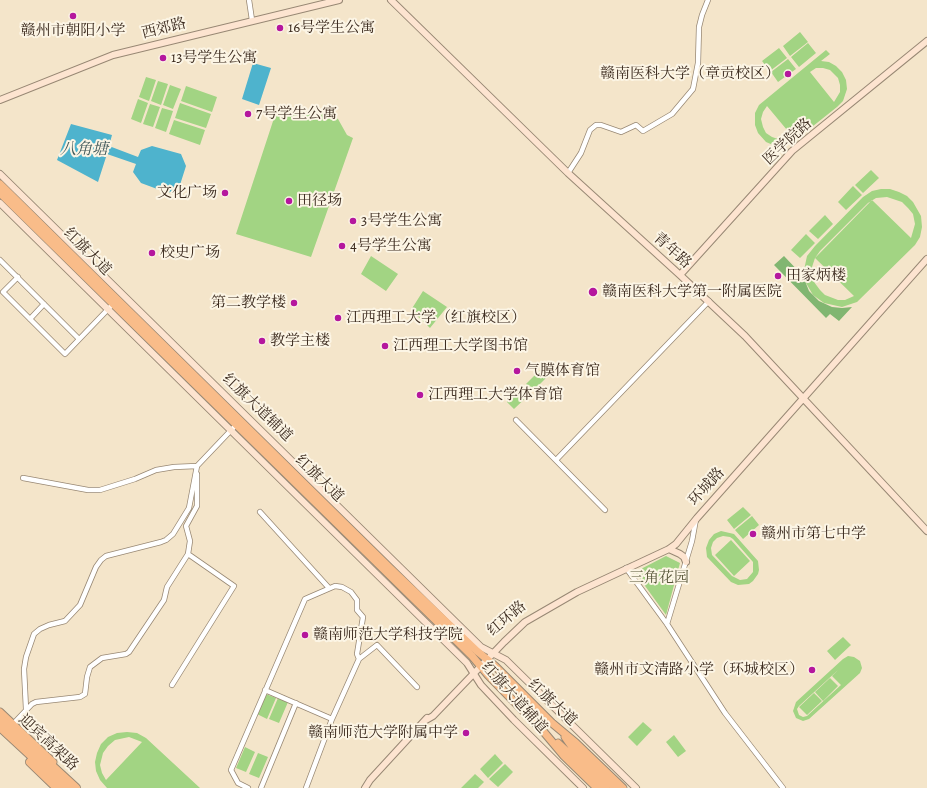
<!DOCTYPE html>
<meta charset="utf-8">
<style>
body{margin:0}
canvas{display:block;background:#f4e5ca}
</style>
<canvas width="927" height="788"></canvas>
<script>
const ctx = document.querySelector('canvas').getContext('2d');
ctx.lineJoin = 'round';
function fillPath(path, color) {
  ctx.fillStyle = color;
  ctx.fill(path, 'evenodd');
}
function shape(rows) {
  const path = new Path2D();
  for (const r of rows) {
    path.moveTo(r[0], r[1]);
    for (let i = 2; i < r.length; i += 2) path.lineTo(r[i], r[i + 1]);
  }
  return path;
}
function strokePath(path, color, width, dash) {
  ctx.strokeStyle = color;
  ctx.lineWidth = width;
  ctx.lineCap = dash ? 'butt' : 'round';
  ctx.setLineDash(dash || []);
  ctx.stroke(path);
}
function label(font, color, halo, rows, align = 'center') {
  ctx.font = font + ' Alegreya,"Noto Serif SC",serif';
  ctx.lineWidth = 4;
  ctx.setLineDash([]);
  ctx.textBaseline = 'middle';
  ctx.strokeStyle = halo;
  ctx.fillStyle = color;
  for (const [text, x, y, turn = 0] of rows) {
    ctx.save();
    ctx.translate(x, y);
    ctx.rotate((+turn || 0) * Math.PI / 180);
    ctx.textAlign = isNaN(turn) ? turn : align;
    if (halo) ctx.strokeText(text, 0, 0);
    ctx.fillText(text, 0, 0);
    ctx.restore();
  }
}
const green = shape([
 [800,32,808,42,790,56,783,46],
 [808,43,816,53,799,67,791,57],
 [779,48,787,58,770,71,762,61],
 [826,50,830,54,821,61,829,62,836,66,842,72,846,80,847,89,843,101,837,107,793,142,781,146,773,145,766,142,758,133,755,125,755,113,759,105],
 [816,68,823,68,830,70,838,78,840,85,840,92,834,102,810,72],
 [767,106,792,136,791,136,785,139,778,139,772,137,766,133,763,127,761,119,763,112],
 [788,59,796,69,778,82,771,72],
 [146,77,156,80,149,101,139,97],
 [158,81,168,84,161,105,151,101],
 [170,85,181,89,173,109,163,105],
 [186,86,217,97,212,112,181,101],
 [138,99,148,103,141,123,131,119],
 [180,103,211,114,206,128,175,118],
 [150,104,160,107,153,127,143,124],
 [162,108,173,111,166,132,155,128],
 [276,112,321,112,338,119,347,135,353,138,311,257,236,234],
 [174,120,205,130,200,145,169,134],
 [871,170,879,178,863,193,855,185],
 [853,186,862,195,846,210,838,202],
 [881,189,890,189,899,192,907,196,913,202,921,216,922,227,920,237,915,245,857,302,842,307,824,303,813,295,806,283,804,270,807,256,815,246,863,197,872,191],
 [887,197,902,202,908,208,913,214,915,224,911,238,872,200,815,258,820,251,868,203,876,198],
 [815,258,854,296,845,300,838,300,825,295,820,290,814,282,812,274,812,267],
 [825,215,833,224,818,239,809,231],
 [806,234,815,243,800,258,791,250],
 [371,256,398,274,386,291,361,274],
 [423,291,447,307,430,328,411,310],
 [543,367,550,374,533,391,526,384],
 [524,386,531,393,514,409,507,402],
 [743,507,751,515,734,529,727,520],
 [752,516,759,525,743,539,735,530],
 [721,531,734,534,758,561,759,570,758,574,753,581,749,584,738,585,731,582,707,557,706,548,709,540,714,534],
 [723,536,730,537,733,539,753,562,753,572,747,579,740,580,732,576,712,555,711,548,713,542,717,538],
 [731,540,750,561,734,576,715,555],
 [666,556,680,563,666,615,635,572],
 [843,637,851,645,835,660,827,651],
 [848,656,854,657,860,661,862,668,860,673,809,719,803,721,796,718,793,711,796,702,843,659],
 [838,670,832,676,841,685,807,716,803,717,799,715,797,709,799,706],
 [830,678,838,686,823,701,815,692],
 [814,693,822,701,807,715,799,707],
 [266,694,276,698,267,719,257,714],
 [278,698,288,702,279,723,269,719],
 [643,722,652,730,637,746,628,737],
 [127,732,137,733,146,738,200,788,107,788,100,780,96,771,95,762,97,753,101,744,108,737,117,733],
 [129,737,142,742,106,780,102,773,100,765,103,753,108,746,115,740],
 [674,735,686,751,678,757,666,742],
 [245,747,255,752,246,772,236,768],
 [258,753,268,757,259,778,249,774],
 [495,754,503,763,488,778,480,769],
 [505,764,513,772,498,787,489,779],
 [475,774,484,782,478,788,461,788]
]);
const forest = shape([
 [784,256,803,276,809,291,819,301,832,307,842,308,852,307,839,321,830,314,826,318,774,265]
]);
const water = shape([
 [253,63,271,68,259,105,242,99],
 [71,124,112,135,109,146,138,157,141,150,152,146,181,154,186,166,179,188,168,193,141,183,133,172,136,164,107,154,98,182,57,160]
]);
const street = shape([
 [249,0,252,20],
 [568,173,581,153,590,130,596,125,601,125,621,132,636,125,643,131,672,114,693,89,698,63,699,27,702,15,708,0],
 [0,260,79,339],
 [18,277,3,292,65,354,113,304],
 [30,319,44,304],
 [516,420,605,510],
 [556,460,709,301],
 [23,478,88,490,100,490,135,479,156,470,174,467,197,466],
 [260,512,329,588],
 [626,568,667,624,725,713,783,788],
 [667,624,692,541,696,519],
 [172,685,234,586,188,554],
 [265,690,332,719],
 [26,709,24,669,26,657,34,634,40,629,49,625,65,621,80,605,96,567,101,560,106,556,161,542,166,540,173,534,189,508,197,466,236,425],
 [13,724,32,704,36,702,80,697,85,694,87,677,90,667,102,658,126,654,129,652,164,600,167,587,188,554,190,541,186,526,197,506,197,474],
 [248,788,238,783,231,770,305,599,335,586,342,587,351,592,357,600,357,610,363,617,357,654,359,659],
 [261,788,296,703],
 [306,788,332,719,359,659,377,645,417,687]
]);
const secondary = shape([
 [391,0,568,173,680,275,745,336,927,531],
 [0,100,113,55,339,0],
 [0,174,481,647,506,660,636,788],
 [0,203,467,663,481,685,514,720,583,788],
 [680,275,792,151,927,41],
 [669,549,680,554,684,557,686,562],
 [426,720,433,716,504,642,525,622,577,592,669,549,676,544,697,518,927,259],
 [365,788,370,780,427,718]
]);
const primary = shape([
 [0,184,390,568,477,651,495,666,552,723,576,743,623,788],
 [0,193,472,656,488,675,543,731,564,756,597,788],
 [0,712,53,762],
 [565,737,572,747,615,788],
 [558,743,606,788]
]);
const highway = shape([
 [0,718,76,788],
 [0,727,66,788],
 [30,762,57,788]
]);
const markers = [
 [73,16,4,"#b5179e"],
 [280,28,4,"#b5179e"],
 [163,58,4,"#b5179e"],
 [788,74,4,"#b5179e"],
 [248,114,4,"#b5179e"],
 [225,193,4,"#b5179e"],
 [289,201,4,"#b5179e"],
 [353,221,4,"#b5179e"],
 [342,246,4,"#b5179e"],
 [152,253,4,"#b5179e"],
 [778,276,4,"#b5179e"],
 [593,292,5,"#b5179e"],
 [294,303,4,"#b5179e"],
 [338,318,4,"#b5179e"],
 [262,341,4,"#b5179e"],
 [385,346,4,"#b5179e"],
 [517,371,4,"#b5179e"],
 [420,395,4,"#b5179e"],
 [753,534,4,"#b5179e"],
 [305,635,4,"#b5179e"],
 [812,670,4,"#b5179e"],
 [466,733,4,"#b5179e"]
];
const poiNames = [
 ["16号学生公寓",288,28],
 ["赣州市朝阳小学",73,31,"center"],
 ["13号学生公寓",171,58],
 ["赣南医科大学（章贡校区）",780,74,"right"],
 ["7号学生公寓",256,114],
 ["文化广场",217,193,"right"],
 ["田径场",297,201],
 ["3号学生公寓",361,221],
 ["4号学生公寓",350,246],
 ["校史广场",160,253],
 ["田家炳楼",786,276],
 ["赣南医科大学第一附属医院",602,292],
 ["第二教学楼",286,303,"right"],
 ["江西理工大学（红旗校区）",346,318],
 ["教学主楼",270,341],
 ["江西理工大学图书馆",393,346],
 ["气膜体育馆",525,371],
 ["江西理工大学体育馆",428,395],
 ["赣州市第七中学",761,534],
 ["赣南师范大学科技学院",313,635],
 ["赣州市文清路小学（环城校区）",804,670,"right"],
 ["赣南师范大学附属中学",458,733,"right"]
];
const streetNames = [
 ["西郊路",164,29,-14],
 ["医学院路",788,142,-43],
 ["青年路",672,251,42],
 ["红旗大道",87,252,45],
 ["红旗大道辅道",257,408,44],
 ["红旗大道",319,479,44],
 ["环城路",707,487,-48],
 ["红环路",507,619,-40],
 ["红旗大道辅道",514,698,48],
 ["红旗大道",552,703,43],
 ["迎宾高架路",48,743,43]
];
const parkNames = [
 ["三角花园",659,578]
];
const waterNames = [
 ["八角塘",84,150]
];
fillPath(green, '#a2d483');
fillPath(forest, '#81b671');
fillPath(water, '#4eb3cd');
strokePath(street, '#988874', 6);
strokePath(secondary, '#988874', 8);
strokePath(primary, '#988874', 9);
strokePath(highway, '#988874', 10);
strokePath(street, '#fff', 4.5);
strokePath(secondary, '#fde4d0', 6);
strokePath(primary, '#f9bc89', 7);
strokePath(highway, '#f9bc89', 8);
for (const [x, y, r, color] of markers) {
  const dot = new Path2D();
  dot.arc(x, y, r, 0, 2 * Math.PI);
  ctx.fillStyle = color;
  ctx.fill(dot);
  strokePath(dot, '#fcf5e5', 1.5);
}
label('15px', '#3b2a1e', '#fcf5e5', poiNames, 'left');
label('15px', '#3b2a1e', '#fcf5e5', streetNames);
label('15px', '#555437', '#fcf5e5', parkNames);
label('italic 16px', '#425a5b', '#fcf5e5', waterNames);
</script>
